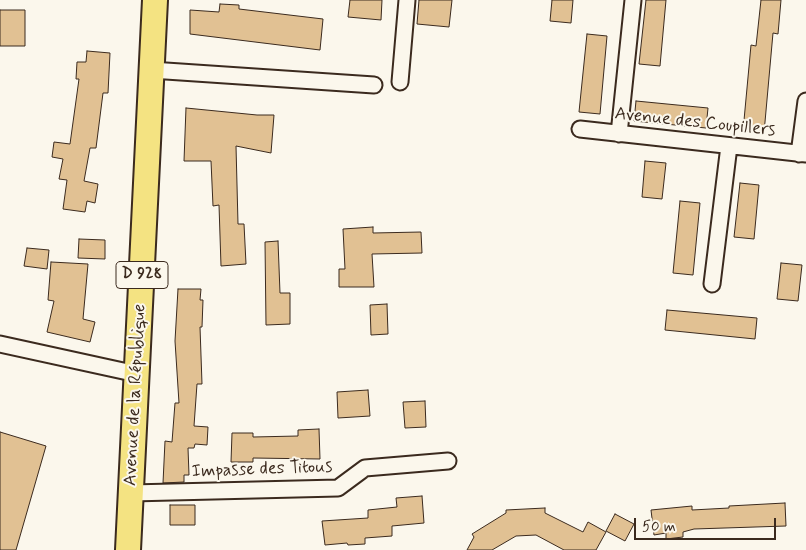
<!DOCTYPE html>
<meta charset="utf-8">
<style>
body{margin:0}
#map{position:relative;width:806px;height:550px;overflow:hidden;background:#fbf7ec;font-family:Mynerve,sans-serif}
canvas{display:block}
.scale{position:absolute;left:634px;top:518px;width:142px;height:22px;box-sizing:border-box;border:2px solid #3b2a1e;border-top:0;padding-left:6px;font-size:15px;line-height:18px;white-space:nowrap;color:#3b2a1e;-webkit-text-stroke:4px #fbf7ec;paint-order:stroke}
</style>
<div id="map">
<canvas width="806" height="550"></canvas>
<div class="scale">50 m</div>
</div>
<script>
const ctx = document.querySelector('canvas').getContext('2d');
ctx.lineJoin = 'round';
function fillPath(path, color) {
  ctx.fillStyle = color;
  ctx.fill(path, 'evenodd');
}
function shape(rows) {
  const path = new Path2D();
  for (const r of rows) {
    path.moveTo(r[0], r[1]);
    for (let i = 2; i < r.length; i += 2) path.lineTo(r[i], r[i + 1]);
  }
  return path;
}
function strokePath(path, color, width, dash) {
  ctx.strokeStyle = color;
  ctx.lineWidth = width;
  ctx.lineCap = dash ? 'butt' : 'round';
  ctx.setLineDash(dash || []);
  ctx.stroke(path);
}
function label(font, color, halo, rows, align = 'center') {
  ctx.font = font + ' Mynerve,sans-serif';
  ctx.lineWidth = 4;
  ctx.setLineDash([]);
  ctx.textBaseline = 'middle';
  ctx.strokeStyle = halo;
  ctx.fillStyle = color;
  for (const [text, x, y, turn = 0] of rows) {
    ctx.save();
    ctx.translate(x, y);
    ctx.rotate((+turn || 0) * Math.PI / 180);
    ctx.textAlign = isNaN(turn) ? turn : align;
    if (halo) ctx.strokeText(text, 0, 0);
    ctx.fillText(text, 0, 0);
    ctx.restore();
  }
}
const building = shape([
 [350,0,382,0,381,20,348,17,350,0],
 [419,0,452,0,449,27,417,24,419,0],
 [552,0,573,0,571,23,550,21,552,0],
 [646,0,666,0,660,66,639,64,646,0],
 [761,0,781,0,778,34,773,33,764,133,743,131,751,45,756,46,761,0],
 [220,4,239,5,239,9,323,19,320,50,190,34,190,10,219,12,220,4],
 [0,10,25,10,25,46,0,46,0,10],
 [587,34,607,36,600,114,579,112,587,34],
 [87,51,110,53,108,93,103,93,96,148,90,148,84,181,98,184,95,203,87,201,85,212,63,209,67,180,59,179,63,159,52,157,54,142,70,144,79,79,76,79,77,62,86,62,87,51],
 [636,101,708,108,706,128,634,121,636,101],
 [186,108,257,115,274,115,271,153,236,146,238,224,244,224,246,264,221,266,219,205,213,206,211,161,184,161,186,108],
 [645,161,666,163,662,199,642,197,645,161],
 [740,183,759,185,754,239,734,237,740,183],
 [680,201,700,203,693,275,673,273,680,201],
 [373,227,373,233,421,232,422,253,372,254,374,287,339,287,339,269,345,269,343,229,373,227],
 [79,239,105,240,105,259,78,258,79,239],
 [278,241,280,293,290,293,290,324,266,325,265,242,278,241],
 [27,248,49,250,47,269,24,266,27,248],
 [51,262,88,264,83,319,95,322,90,342,47,332,54,301,48,300,51,262],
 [781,263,802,265,798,301,777,299,781,263],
 [178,289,201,289,200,300,203,300,202,327,200,327,202,384,197,384,194,426,208,427,207,445,195,444,194,448,188,448,189,475,184,475,184,482,163,483,165,441,172,442,175,403,179,403,175,341,178,289],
 [387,304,388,334,371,335,370,305,387,304],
 [667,310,757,318,755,339,665,330,667,310],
 [368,390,370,416,338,418,337,392,368,390],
 [425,401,426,427,405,428,403,402,425,401],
 [319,429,320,459,253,458,253,462,231,462,232,433,253,433,253,437,298,436,298,430,319,429],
 [0,432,46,446,16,550,0,550,0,432],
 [422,496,424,523,392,526,392,536,365,538,365,544,348,545,347,543,325,545,322,521,368,518,368,510,397,507,396,498,422,496],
 [785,503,786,526,694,529,683,532,683,537,666,539,666,533,654,535,651,510,692,506,692,510,729,508,729,506,785,503],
 [170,505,195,505,195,525,170,525,170,505],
 [545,508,545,513,583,532,588,522,606,532,596,550,564,550,536,535,516,536,492,550,467,550,474,537,472,534,506,513,506,510,545,508],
 [615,514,634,524,625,541,606,531,615,514]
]);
const street = shape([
 [151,70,374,85],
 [400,82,407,0],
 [580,129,806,154],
 [619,134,633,0],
 [799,154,806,101],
 [712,284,729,146],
 [0,344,137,374],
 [131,493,338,488,365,468,448,461]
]);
const primary = shape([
 [128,550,155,0]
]);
const shields = [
 [142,275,52]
];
const shieldNames = [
 ["D 928",142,275]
];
const streetNames = [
 ["Avenue des Coupillers",695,123,6],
 ["Avenue de la République",136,395,-87],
 ["Impasse des Titous",262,470,-2]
];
fillPath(building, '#e1c193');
strokePath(building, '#3b2a1e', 1);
strokePath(street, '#3b2a1e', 19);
strokePath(primary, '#3b2a1e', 28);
strokePath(street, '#fbf7ec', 15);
strokePath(primary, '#f4e382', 24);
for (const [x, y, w] of shields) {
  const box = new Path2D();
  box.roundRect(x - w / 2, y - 13.5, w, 27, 4);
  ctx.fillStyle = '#fbf7ec';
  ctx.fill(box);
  strokePath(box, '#3b2a1e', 1);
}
label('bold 16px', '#3b2a1e', null, shieldNames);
label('18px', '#3b2a1e', '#fbf7ec', streetNames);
</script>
